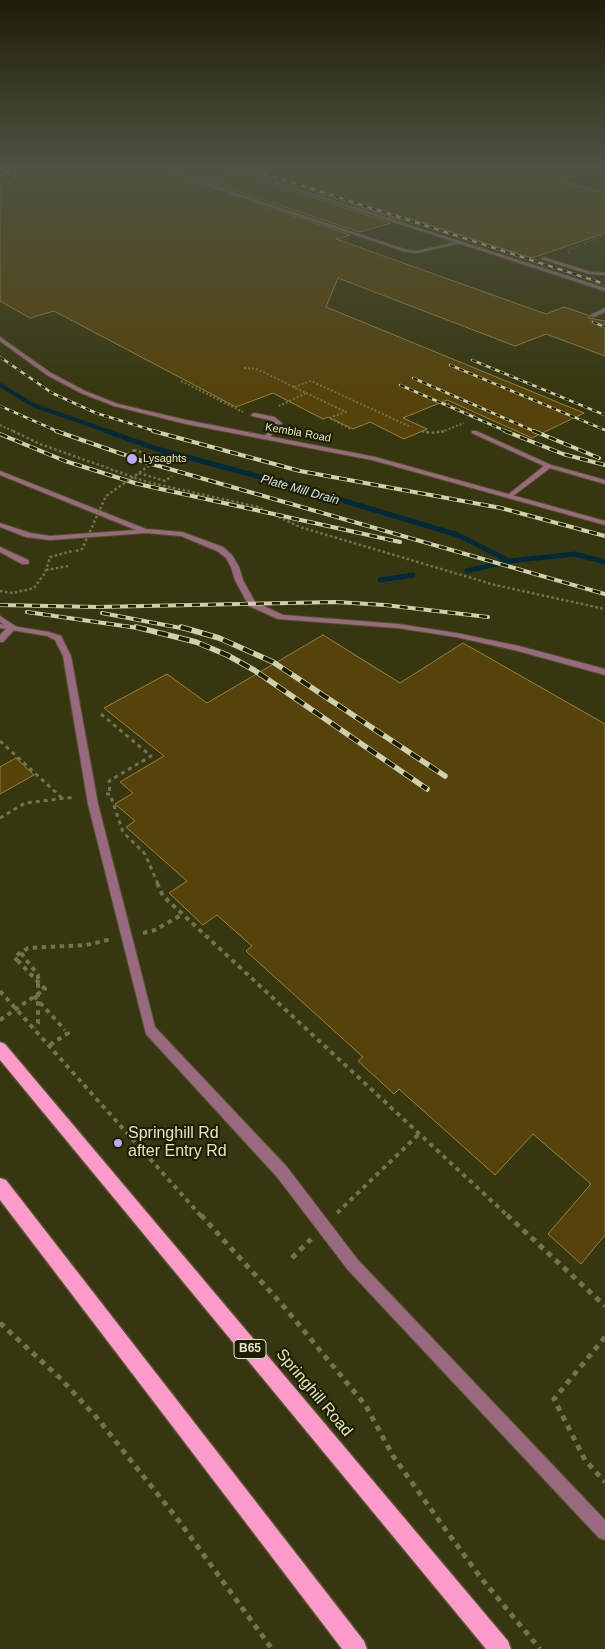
<!DOCTYPE html>
<style>
body{margin:0}
canvas{display:block;background:#37370f}
</style>
<canvas width="605" height="1649"></canvas>
<script>
const ctx = document.querySelector('canvas').getContext('2d');
ctx.lineJoin = 'round';
function shape(rows) {
  const path = new Path2D();
  for (const r of rows) {
    path.moveTo(r[0], r[1]);
    for (let i = 2; i < r.length; i += 2) path.lineTo(r[i], r[i + 1]);
  }
  return path;
}
function strokePath(path, color, width, dash) {
  ctx.strokeStyle = color;
  ctx.lineWidth = width;
  ctx.lineCap = dash ? 'butt' : 'round';
  ctx.setLineDash(dash || []);
  ctx.stroke(path);
}
function fillPath(path, color) {
  ctx.fillStyle = color;
  ctx.fill(path, 'evenodd');
}
function label(font, color, halo, rows, align = 'center') {
  ctx.font = font + ' Helvetica,sans-serif';
  ctx.lineWidth = 4.5;
  ctx.setLineDash([]);
  ctx.textBaseline = 'middle';
  ctx.strokeStyle = halo;
  ctx.fillStyle = color;
  for (const [text, x, y, turn = 0] of rows) {
    ctx.save();
    ctx.translate(x, y);
    ctx.rotate((+turn || 0) * Math.PI / 180);
    ctx.textAlign = isNaN(turn) ? turn : align;
    if (halo) ctx.strokeText(text, 0, 0);
    ctx.fillText(text, 0, 0);
    ctx.restore();
  }
}
const streamFar1 = shape([
 [0,385,33,405,110,432]
]);
const stream = shape([
 [106,431,157,449,298,487,458,535,509,561,575,554,605,562],
 [467,571,509,561],
 [380,580,413,575]
]);
const building = shape([
 [0,165,144,165,350,235,336,239,546,314,564,307,588,315,589,318,605,321,605,356,546,334,515,346,338,278,326,307,584,413,532,438,447,400,403,418,427,429,404,439,370,422,353,429,328,417,323,419,273,393,236,407,54,311,30,318,0,301,0,165],
 [157,165,217,165,232,171,199,179,157,165],
 [230,165,598,165,598,170,561,181,605,193,605,233,532,258,408,218,401,220,230,165],
 [243,175,391,223,360,232,210,182,243,175],
 [323,635,400,683,463,643,605,724,605,1235,581,1264,548,1234,591,1184,533,1134,495,1175,399,1089,394,1094,358,1061,363,1057,246,951,252,946,217,915,203,925,169,893,187,881,126,827,135,821,115,804,133,793,120,782,164,756,104,708,167,674,207,703,323,635],
 [16,758,34,775,0,794,0,767,16,758]
]);
const pathFar5 = shape([
 [569,254,569,250,602,236,585,232]
]);
const pathFar4 = shape([
 [244,368,257,369,306,393,277,407],
 [181,381,243,412],
 [294,387,311,381,411,427],
 [306,393,346,412,329,418,351,429],
 [444,402,477,417],
 [0,425,15,432],
 [504,429,511,432],
 [422,431,427,432],
 [441,432,464,423]
]);
const pathFar3 = shape([
 [13,431,40,444,147,482,258,507,300,527,495,585,605,609],
 [422,431,430,433,447,431],
 [509,431,520,436,523,434],
 [134,450,158,457],
 [128,454,136,449],
 [139,473,165,481,172,476],
 [46,570,68,566],
 [0,591,13,593,34,588,45,573,50,557,72,551]
]);
const pathFar2 = shape([
 [101,714,151,756,109,781,110,794],
 [0,741,62,798],
 [106,794,110,794,123,832,145,854,158,884],
 [0,818,25,803,75,797]
]);
const pathFar1 = shape([
 [157,883,163,896,509,1217],
 [143,933,155,930,183,914],
 [21,953,38,975,38,1023,35,1028],
 [18,961,14,957,28,948,86,945,112,939],
 [0,991,202,1217],
 [50,1045,68,1033,65,1030],
 [337,1213,419,1134]
]);
const path = shape([
 [201,1215,286,1309,366,1406,393,1456,448,1533,481,1578,540,1649],
 [507,1215,605,1306],
 [292,1258,311,1239],
 [0,1323,60,1378,98,1419,179,1521,272,1649],
 [605,1337,554,1399,585,1460,605,1482]
]);
const service = shape([
 [146,165,151,165,199,181,242,171,242,173,203,182,407,250,417,251,458,242,460,243,417,253,406,252,146,165],
 [543,257,591,272,605,273,605,275,589,274,541,259,543,257],
 [605,308,605,312,594,317,589,316,605,308],
 [254,413,274,417,282,423,269,438,265,438,265,436,275,423,270,420,252,416,251,415,254,413],
 [472,431,476,431,551,465,605,480,605,484,550,468,513,496,509,496,509,494,544,466,472,433,472,431],
 [0,471,146,529,182,532,223,547,232,555,239,567,243,580,255,602,283,615,398,624,456,633,519,646,605,669,605,675,518,651,456,637,398,628,278,619,249,606,235,580,231,567,226,558,217,551,181,536,146,533,50,540,26,537,0,527,0,523,30,533,50,536,136,530,0,475,0,471],
 [0,547,28,560,29,562,28,564,22,564,0,552,0,547],
 [0,616,17,627,3,642,0,642,0,635,8,627,0,622,0,616]
]);
const minor = shape([
 [219,165,224,165,605,288,605,291,219,165],
 [0,337,51,373,85,391,118,404,186,420,375,457,605,521,605,525,372,460,186,424,114,406,81,393,47,375,0,341,0,337],
 [0,624,49,632,61,636,71,656,98,804,155,1027,287,1167,358,1260,605,1520,605,1540,599,1538,348,1270,277,1177,146,1034,88,804,63,656,55,640,47,636,0,628,0,624]
]);
const primary = shape([
 [0,1042,5,1044,508,1641,511,1649,486,1649,0,1060,0,1042],
 [0,1178,6,1180,364,1641,367,1649,342,1649,0,1200,0,1178]
]);
const railFar2 = shape([
 [239,165,605,284],
 [0,170,15,176],
 [593,322,605,327],
 [0,357,52,393,96,413,158,432],
 [472,360,605,415],
 [450,365,605,430],
 [413,378,536,432],
 [400,385,508,432],
 [0,406,59,432]
]);
const railFar1 = shape([
 [56,431,145,462,605,594],
 [153,431,300,471,501,508,605,536],
 [505,431,563,454,605,465],
 [534,431,599,458],
 [0,434,65,461,138,484,400,542],
 [0,605,97,607,336,602,385,605,488,617],
 [27,612,145,629],
 [102,613,186,629]
]);
const rail = shape([
 [136,627,196,642,227,655,254,670,427,789],
 [181,627,219,638,273,662,445,776]
]);
const pathBridgeFar1 = shape([
 [76,551,82,549,106,496,160,458,158,457]
]);
const pathBridge = shape([
 [34,996,65,1030],
 [0,1020,45,989,18,961]
]);
const markers = [
 [132,459,6,"#b6acf8"],
 [118,1143,5,"#b6acf8"]
];
const farStreetnames = [
 ["Kembla Road",298,433,10]
];
const farPoinames = [
 ["Lysaghts",143,459]
];
const farWaternames = [
 ["Plate Mill Drain",300,490,16]
];
const shields = [
 [250,1349,32]
];
const shieldNames = [
 ["B65",250,1349]
];
const nearPoinames = [
 ["Springhill Rd",128,1134],
 ["after Entry Rd",128,1152]
];
const nearStreetnames = [
 ["Springhill Road",314,1393,50]
];
strokePath(streamFar1, '#002a3b', 4);
strokePath(stream, '#002a3b', 5);
fillPath(building, '#55430b');
strokePath(building, '#9a8138', 1);
strokePath(service, '#53532b', 2);
strokePath(minor, '#53532b', 2);
strokePath(primary, '#53532b', 3);
strokePath(pathFar5, '#73734c', 1, [2, 2]);
strokePath(pathFar4, '#73734c', 2, [2, 2]);
strokePath(pathFar3, '#73734c', 2.5, [2.5, 2.5]);
strokePath(pathFar2, '#73734c', 3, [4, 4]);
strokePath(pathFar1, '#73734c', 4, [4.5, 4.5]);
strokePath(path, '#73734c', 5, [5.5, 5.5]);
fillPath(service, '#99697f');
fillPath(minor, '#99697f');
fillPath(primary, '#fc9aca');
strokePath(railFar2, '#cfd1ac', 2.5);
strokePath(railFar1, '#cfd1ac', 4);
strokePath(rail, '#cfd1ac', 5.5);
strokePath(railFar2, '#1e1e01', 2, [5]);
strokePath(railFar1, '#1e1e01', 2.5, [8]);
strokePath(rail, '#1e1e01', 4, [11]);
strokePath(pathBridgeFar1, '#73734c', 2.5, [2.5, 2.5]);
strokePath(pathBridge, '#73734c', 4, [4.5, 4.5]);
const sky = ctx.createLinearGradient(0, 0, 0, 396);
sky.addColorStop(0, '#1e1e08');
sky.addColorStop(0.42, '#4d5342');
sky.addColorStop(1, '#4d534200');
ctx.fillStyle = sky;
ctx.fillRect(0, 0, 605, 396);
for (const [x, y, r, color] of markers) {
  const dot = new Path2D();
  dot.arc(x, y, r, 0, 2 * Math.PI);
  ctx.fillStyle = color;
  ctx.fill(dot);
  strokePath(dot, '#1e1e01', 2);
}
label('11px', '#e3e5c0', '#1e1e01', farStreetnames);
label('11px', '#e3e5c0', '#1e1e01', farPoinames, 'left');
label('italic 12px', '#d5e8f2', '#1e1e01', farWaternames);
for (const [x, y, w] of shields) {
  const box = new Path2D();
  box.roundRect(x - w / 2, y - 9.5, w, 19, 4);
  ctx.fillStyle = '#1e1e01';
  ctx.fill(box);
  strokePath(box, '#e3e5c0', 1);
}
label('bold 12px', '#e3e5c0', null, shieldNames);
label('16px', '#e3e5c0', '#1e1e01', nearPoinames, 'left');
label('16px', '#e3e5c0', '#1e1e01', nearStreetnames);
</script>
